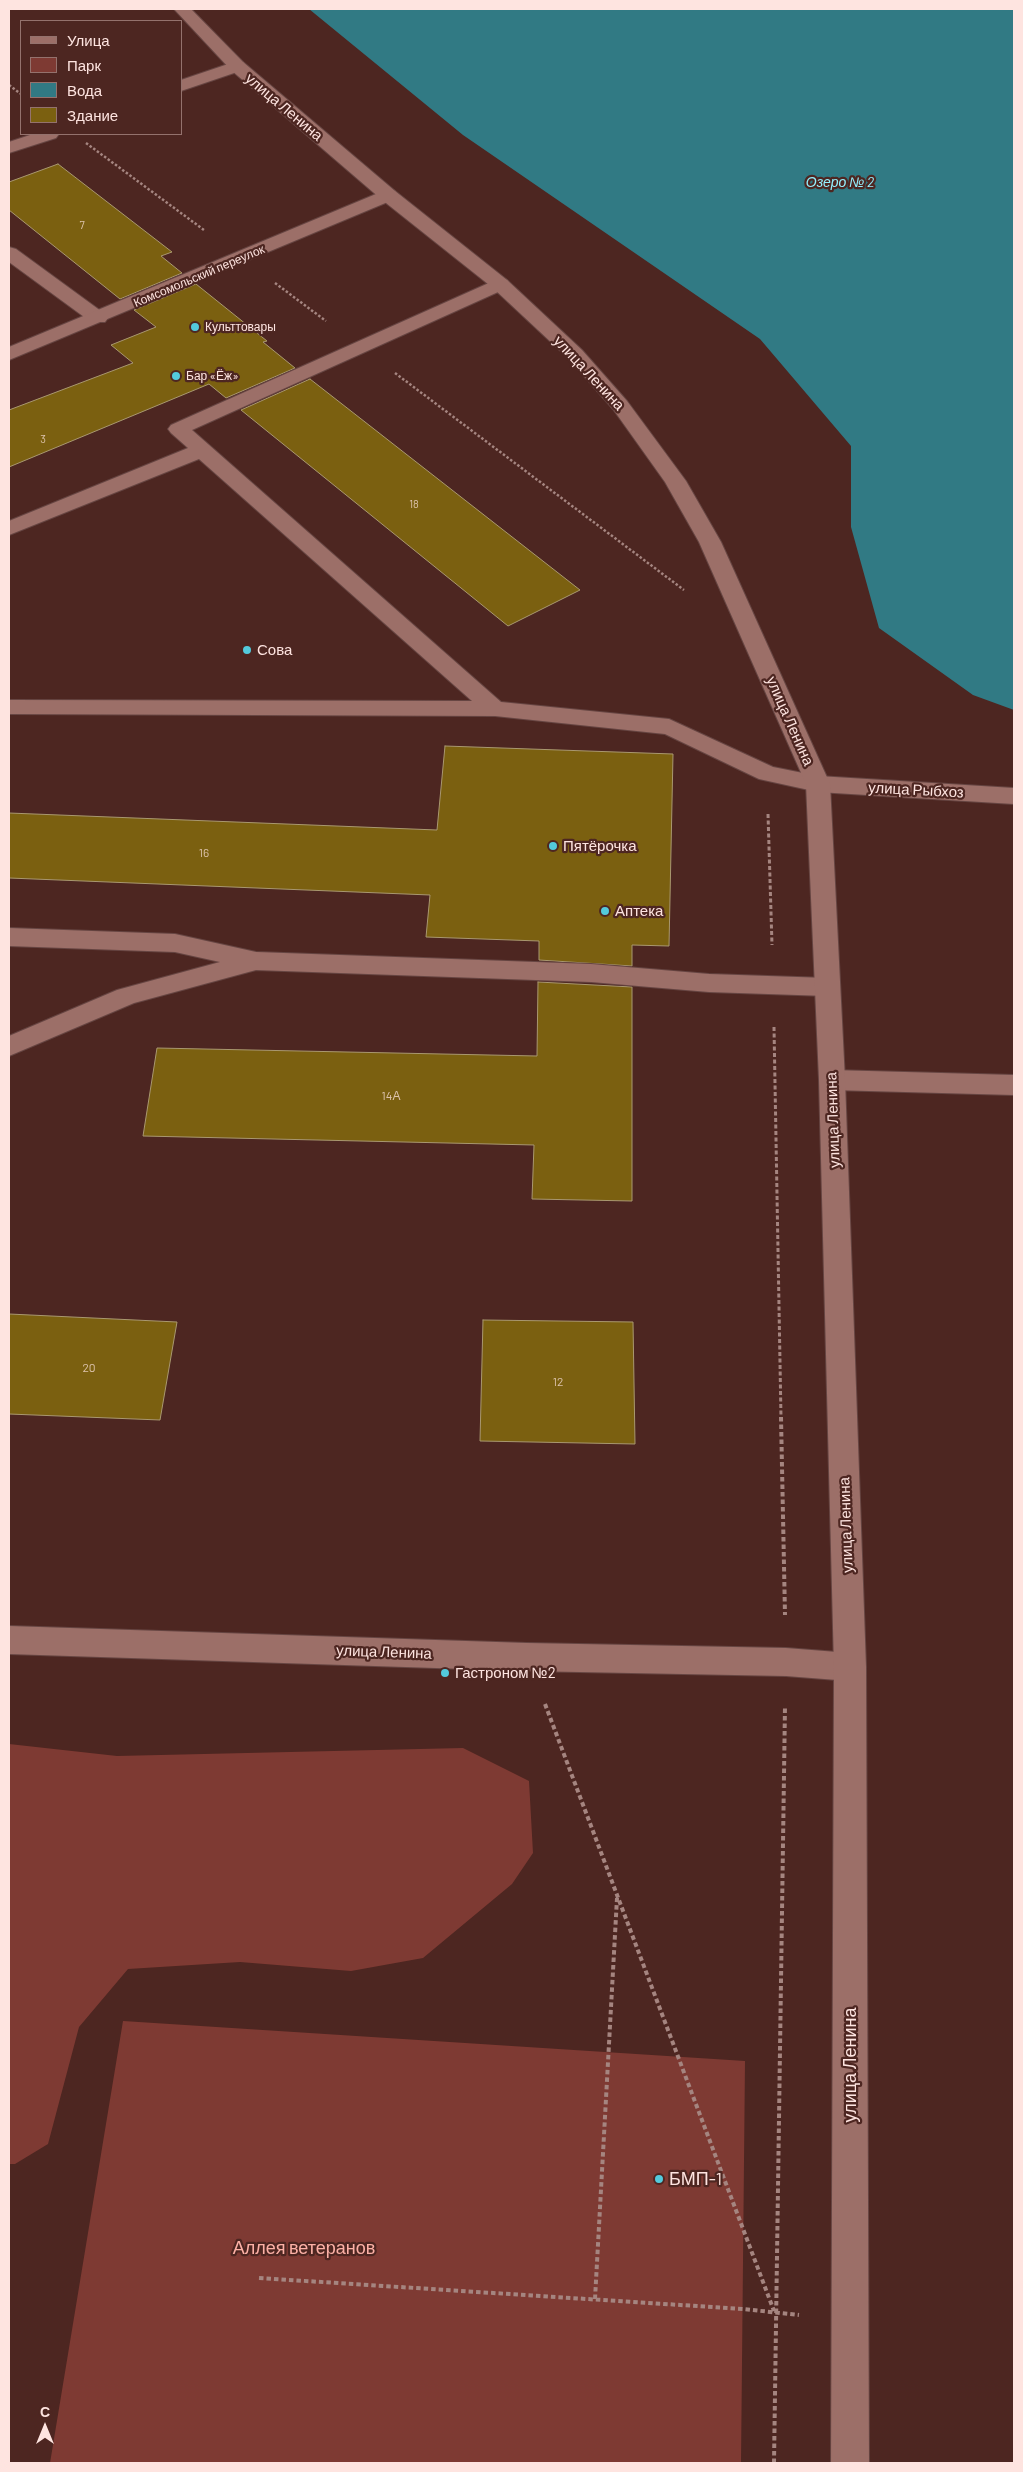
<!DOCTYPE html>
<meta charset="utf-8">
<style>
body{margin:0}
#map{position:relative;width:1023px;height:2472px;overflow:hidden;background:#4d2621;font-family:Barlow,sans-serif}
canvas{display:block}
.frame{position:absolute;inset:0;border:10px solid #fee4e0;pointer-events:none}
.legend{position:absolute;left:20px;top:20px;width:162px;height:115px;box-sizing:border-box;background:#4d2621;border:1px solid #94726d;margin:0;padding:6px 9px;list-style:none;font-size:15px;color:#fee4e0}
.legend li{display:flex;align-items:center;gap:10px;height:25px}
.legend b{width:25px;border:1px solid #94726d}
.north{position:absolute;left:20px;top:2402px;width:50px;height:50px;-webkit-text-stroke:4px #4d2621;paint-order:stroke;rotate:0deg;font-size:14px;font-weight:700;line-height:20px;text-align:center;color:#fee4e0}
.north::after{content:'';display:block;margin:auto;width:18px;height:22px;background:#fee4e0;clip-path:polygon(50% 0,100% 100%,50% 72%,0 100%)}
</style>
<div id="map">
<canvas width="1023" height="2472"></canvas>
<div class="frame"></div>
<ul class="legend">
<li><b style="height:6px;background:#9c6f68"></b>Улица</li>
<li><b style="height:14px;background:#7e3a33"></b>Парк</li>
<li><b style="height:14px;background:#317a84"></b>Вода</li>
<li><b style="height:14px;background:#7b6010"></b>Здание</li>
</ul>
<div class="north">С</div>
</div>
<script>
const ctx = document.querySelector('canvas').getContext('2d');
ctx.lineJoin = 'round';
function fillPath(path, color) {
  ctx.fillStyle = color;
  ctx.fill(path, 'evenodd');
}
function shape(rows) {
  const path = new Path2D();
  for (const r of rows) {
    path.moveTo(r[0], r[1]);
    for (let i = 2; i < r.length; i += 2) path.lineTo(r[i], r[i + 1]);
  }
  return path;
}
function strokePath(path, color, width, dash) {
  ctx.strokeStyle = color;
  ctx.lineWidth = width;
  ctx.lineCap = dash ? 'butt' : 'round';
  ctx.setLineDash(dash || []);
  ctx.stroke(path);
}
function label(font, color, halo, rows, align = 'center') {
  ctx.font = font + ' Barlow,sans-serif';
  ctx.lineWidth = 4.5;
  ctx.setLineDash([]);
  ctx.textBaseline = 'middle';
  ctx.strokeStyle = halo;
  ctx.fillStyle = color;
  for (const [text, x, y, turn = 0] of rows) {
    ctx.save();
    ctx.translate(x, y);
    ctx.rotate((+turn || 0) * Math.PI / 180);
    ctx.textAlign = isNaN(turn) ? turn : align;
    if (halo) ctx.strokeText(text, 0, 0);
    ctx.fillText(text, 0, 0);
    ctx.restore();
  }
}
const green = shape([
 [9,1744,117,1756,463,1748,529,1781,533,1853,512,1884,423,1958,351,1971,240,1962,128,1969,79,2027,48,2144,15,2164,9,2164],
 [123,2021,745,2061,741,2463,50,2463]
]);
const water = shape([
 [309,9,1014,9,1014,710,973,695,879,628,851,527,851,446,760,339,463,135]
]);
const building = shape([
 [58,164,172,252,161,256,182,273,120,299,9,210,9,182,58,164],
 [196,284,267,341,263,342,295,368,226,398,209,384,9,467,9,410,133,363,111,345,156,327,134,310,196,284],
 [310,379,580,590,508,626,241,410,310,379],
 [445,746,673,754,669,946,632,945,632,966,539,960,539,941,426,937,430,895,9,878,9,813,437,830,445,746],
 [538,982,632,987,632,1201,532,1199,534,1145,143,1136,157,1048,537,1056,538,982],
 [9,1314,177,1322,160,1420,9,1414,9,1314],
 [483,1320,633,1322,635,1444,480,1441,483,1320]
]);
const pathFar2 = shape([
 [9,85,21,94],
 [86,143,204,230],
 [275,283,326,321],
 [395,373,684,590]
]);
const pathFar1 = shape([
 [768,814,772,945],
 [774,1027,781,1418]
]);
const path = shape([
 [781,1417,785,1615],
 [545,1704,774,2311],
 [259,2278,743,2309,799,2315],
 [595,2299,617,1898],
 [774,2463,785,1706]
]);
const lane = shape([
 [9,247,16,249,105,314,108,318,105,322,91,322,9,262,9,247],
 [500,278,507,280,510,284,507,288,192,430,501,702,669,719,773,767,818,776,1014,788,1014,804,818,792,759,779,665,734,495,716,9,714,9,700,472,701,199,459,9,535,9,521,188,448,171,433,168,429,171,425,500,278],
 [9,928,175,934,256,952,591,964,709,974,827,978,836,981,840,987,836,993,827,996,709,992,591,982,256,970,134,1003,9,1056,9,1036,117,990,220,962,175,952,9,946,9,928],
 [832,1070,1014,1075,1014,1095,832,1090,823,1087,819,1080,823,1073,832,1070]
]);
const street = shape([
 [237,61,243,62,246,66,243,70,181,91,181,80,237,61],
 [33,134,59,134,56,138,9,153,9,142,33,134],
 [388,189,395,191,397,195,395,199,9,360,9,347,388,189],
 [9,1626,527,1643,786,1648,850,1653,861,1657,866,1667,861,1677,850,1681,786,1676,527,1671,9,1654,9,1626]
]);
const secondary = shape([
 [174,9,191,9,243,62,395,191,507,280,582,350,627,401,686,481,721,542,830,784,845,1080,866,1667,869,2463,831,2463,834,1667,819,1080,806,784,699,542,665,482,613,409,568,358,493,288,381,199,231,70,174,9]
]);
const markers = [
 [195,327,5,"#53cadc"],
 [176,376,5,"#53cadc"],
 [247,650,5,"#53cadc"],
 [553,846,5,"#53cadc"],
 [605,911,5,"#53cadc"],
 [445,1673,5,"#53cadc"],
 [659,2179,5,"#53cadc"]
];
const farNumbernames = [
 ["7",82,225],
 ["3",43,439],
 ["18",414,504]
];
const farStreetnames = [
 ["Комсомольский переулок",199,276,-23]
];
const farPoinames = [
 ["Культтовары",205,327],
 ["Бар «Ёж»",186,376]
];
const numberNames = [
 ["16",204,853],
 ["14А",391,1096],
 ["20",89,1368],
 ["12",558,1382]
];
const farWaternames = [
 ["Озеро № 2",840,182]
];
const streetNames = [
 ["улица Ленина",284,107,40],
 ["улица Ленина",589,373,47],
 ["улица Ленина",790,721,66],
 ["улица Рыбхоз",916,790,3],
 ["улица Ленина",833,1120,-92],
 ["улица Ленина",846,1525,-92],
 ["улица Ленина",384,1652,2]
];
const poiNames = [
 ["Сова",257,650],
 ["Пятёрочка",563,846],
 ["Аптека",615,911],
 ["Гастроном №2",455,1673]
];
const nearStreetnames = [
 ["улица Ленина",850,2065,-90]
];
const nearPoinames = [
 ["БМП-1",669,2179]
];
const nearParknames = [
 ["Аллея ветеранов",304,2248]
];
fillPath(green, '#7e3a33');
fillPath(water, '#317a84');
fillPath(building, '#7b6010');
strokePath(building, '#a99870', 1);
strokePath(lane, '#664542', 2);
strokePath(street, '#664542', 2);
strokePath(secondary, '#664542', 2);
strokePath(pathFar2, '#a58580', 2.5, [2.5, 2]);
strokePath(pathFar1, '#a58580', 3, [4, 2.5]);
strokePath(path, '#a58580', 4, [4.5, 3]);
fillPath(lane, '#9c6f68');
fillPath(street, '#9c6f68');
fillPath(secondary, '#9c6f68');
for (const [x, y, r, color] of markers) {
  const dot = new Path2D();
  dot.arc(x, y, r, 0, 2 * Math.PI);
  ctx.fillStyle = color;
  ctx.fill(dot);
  strokePath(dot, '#4d2621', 2);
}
label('11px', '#ddc3ac', null, farNumbernames);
label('12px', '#fee4e0', '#4d2621', farStreetnames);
label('12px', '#fee4e0', '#4d2621', farPoinames, 'left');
label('12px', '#ddc3ac', null, numberNames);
label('italic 14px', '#93f0fe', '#4d2621', farWaternames);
label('15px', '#fee4e0', '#4d2621', streetNames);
label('15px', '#fee4e0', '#4d2621', poiNames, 'left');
label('18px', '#fee4e0', '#4d2621', nearStreetnames);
label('18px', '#fee4e0', '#4d2621', nearPoinames, 'left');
label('18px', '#fdb1a6', '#4d2621', nearParknames);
</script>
